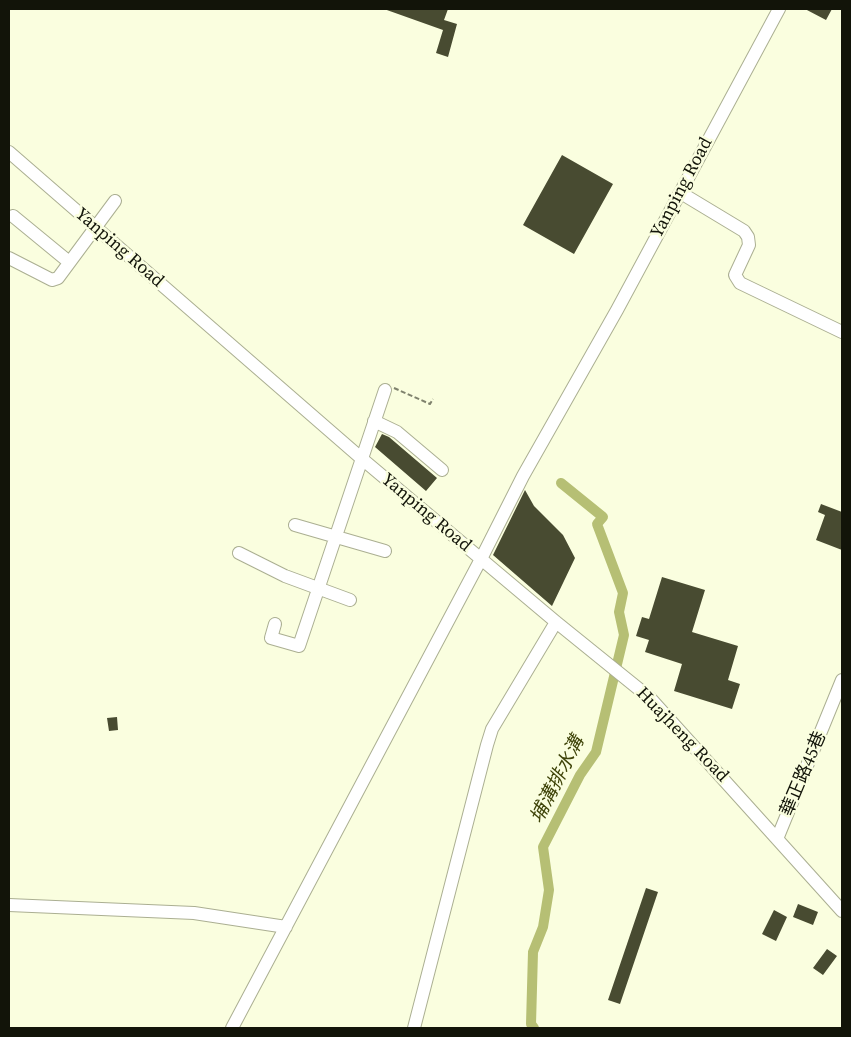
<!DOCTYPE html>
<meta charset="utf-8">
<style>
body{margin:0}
#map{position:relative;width:851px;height:1037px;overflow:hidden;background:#fafedf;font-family:"Source Serif 4",serif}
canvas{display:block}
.frame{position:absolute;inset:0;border:10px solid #121409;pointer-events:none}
</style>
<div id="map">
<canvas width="851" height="1037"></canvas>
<div class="frame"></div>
</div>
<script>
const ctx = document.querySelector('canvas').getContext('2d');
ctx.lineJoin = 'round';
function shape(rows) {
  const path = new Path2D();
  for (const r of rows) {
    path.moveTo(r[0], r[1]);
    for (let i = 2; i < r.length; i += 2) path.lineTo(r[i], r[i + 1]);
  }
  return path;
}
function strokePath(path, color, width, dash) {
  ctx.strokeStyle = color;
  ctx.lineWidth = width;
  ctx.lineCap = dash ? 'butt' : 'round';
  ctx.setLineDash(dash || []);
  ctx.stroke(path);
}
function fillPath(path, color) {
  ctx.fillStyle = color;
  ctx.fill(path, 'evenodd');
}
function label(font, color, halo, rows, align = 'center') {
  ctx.font = font + ' "Source Serif 4","Noto Sans TC",serif';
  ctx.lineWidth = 5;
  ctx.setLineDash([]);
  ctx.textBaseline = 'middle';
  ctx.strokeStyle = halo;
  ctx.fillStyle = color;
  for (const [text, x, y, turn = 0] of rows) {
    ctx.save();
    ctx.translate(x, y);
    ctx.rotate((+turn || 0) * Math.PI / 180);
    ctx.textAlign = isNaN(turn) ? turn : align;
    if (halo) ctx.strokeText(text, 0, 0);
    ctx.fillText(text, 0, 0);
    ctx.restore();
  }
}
const canal = shape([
 [534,1028,531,1024,533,952,543,927,549,890,543,847,580,775,596,752,624,635,619,612,623,593,597,524,603,517,561,483]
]);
const building = shape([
 [384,9,448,9,444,20,457,24,448,57,436,53,443,30],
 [805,9,832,9,826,20],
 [562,155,613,184,574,254,523,225],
 [382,434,389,437,437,478,426,491,375,447],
 [525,490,534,506,563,535,575,558,552,606,493,555],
 [821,504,842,512,842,550,816,540,825,515,818,512],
 [662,577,705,590,692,632,738,646,728,680,740,684,732,709,674,691,682,664,645,652,649,640,636,636,642,617,649,619],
 [117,717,118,730,109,731,107,718],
 [646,888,658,892,620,1004,608,1000],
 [798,904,818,912,813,925,793,917],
 [774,910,787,917,776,941,762,934],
 [827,949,837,956,823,975,813,968]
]);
const path = shape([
 [394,388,430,404,433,399]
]);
const minor = shape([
 [9,152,361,458,556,622,650,698,842,911],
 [681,193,744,231,748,237,749,245,735,275,740,283,842,332],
 [13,216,69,262],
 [9,258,52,280,58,278,115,201],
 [374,421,397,432,442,470],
 [295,525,385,551],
 [239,553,285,576,350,600],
 [275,624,271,638,299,646,385,390],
 [777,839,842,680],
 [9,905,194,913,286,927],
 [232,1028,481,559,523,476,617,310,779,9],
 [414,1028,487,745,492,729,556,622]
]);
const streetNames = [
 ["Yanping Road",682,188,-62],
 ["Yanping Road",119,248,41],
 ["Yanping Road",426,513,40],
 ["Huajheng Road",682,735,46],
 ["華正路45巷",804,774,-67]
];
const waterNames = [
 ["埔溝排水溝",558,780,-63]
];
strokePath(canal, '#b6bf74', 10);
fillPath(building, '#484b31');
strokePath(minor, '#abaf92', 14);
strokePath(path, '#7f826d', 2, [5, 2.5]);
strokePath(minor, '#fff', 12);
label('18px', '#121409', '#fafedf', streetNames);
label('italic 19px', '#3f4409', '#fafedf', waterNames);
</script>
